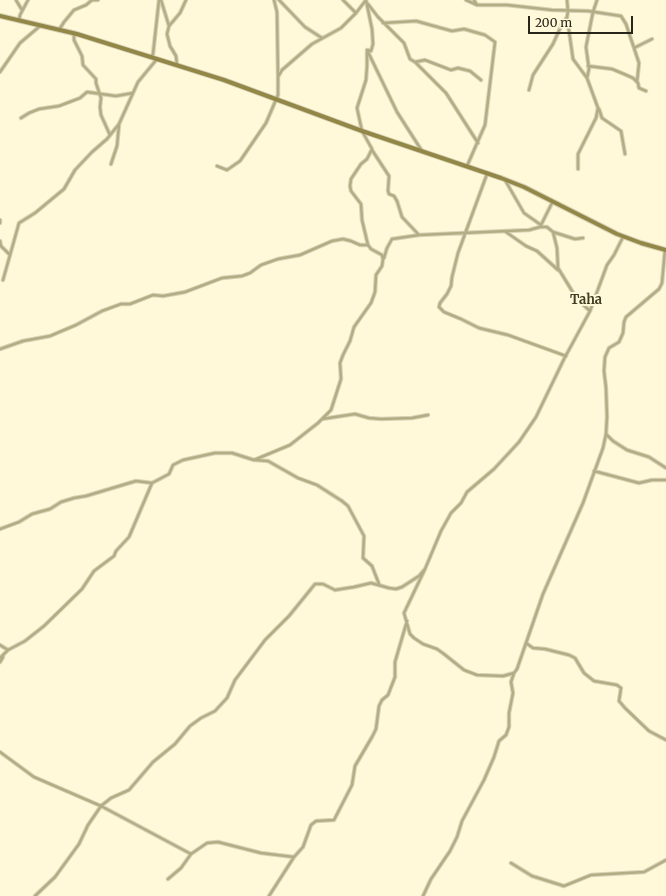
<!DOCTYPE html>
<style>
body{margin:0}
#map{position:relative;width:666px;height:896px;overflow:hidden;background:#fff9d9;font-family:Merriweather,serif}
canvas{display:block}
.scale{position:absolute;left:528px;top:16px;width:105px;height:18px;box-sizing:border-box;border:2px solid #28251a;border-top:0;padding-left:5px;font-size:12px;line-height:14px;white-space:nowrap;color:#28251a;-webkit-text-stroke:3px #fff9d9;paint-order:stroke}
</style>
<div id="map">
<canvas width="666" height="896"></canvas>
<div class="scale">200 m</div>
</div>
<script>
const ctx = document.querySelector('canvas').getContext('2d');
ctx.lineJoin = 'round';
function shape(rows) {
  const path = new Path2D();
  for (const r of rows) {
    path.moveTo(r[0], r[1]);
    for (let i = 2; i < r.length; i += 2) path.lineTo(r[i], r[i + 1]);
  }
  return path;
}
function strokePath(path, color, width, dash) {
  ctx.strokeStyle = color;
  ctx.lineWidth = width;
  ctx.lineCap = dash ? 'butt' : 'round';
  ctx.setLineDash(dash || []);
  ctx.stroke(path);
}
function label(font, color, halo, rows, align = 'center') {
  ctx.font = font + ' Merriweather,serif';
  ctx.lineWidth = 4;
  ctx.setLineDash([]);
  ctx.textBaseline = 'middle';
  ctx.strokeStyle = halo;
  ctx.fillStyle = color;
  for (const [text, x, y, turn = 0] of rows) {
    ctx.save();
    ctx.translate(x, y);
    ctx.rotate((+turn || 0) * Math.PI / 180);
    ctx.textAlign = isNaN(turn) ? turn : align;
    if (halo) ctx.strokeText(text, 0, 0);
    ctx.fillText(text, 0, 0);
    ctx.restore();
  }
}
const street = shape([
 [16,0,22,10],
 [161,0,169,26],
 [274,0,277,12,278,77],
 [279,0,305,27,322,38],
 [343,0,356,13],
 [466,0,477,5],
 [474,0,477,5,507,5,552,10,588,11,621,16,626,24,639,63,637,82],
 [368,4,378,17,404,43,410,59,415,62,446,93,478,143],
 [567,17,573,59,587,78,598,108,596,118,578,154,578,169],
 [19,20,20,15,28,0],
 [383,23,416,21,452,31,464,29,485,35,495,42,485,125,467,166],
 [59,30,64,22,74,10,86,5,92,0,98,0],
 [74,33,74,40,82,56,83,65,96,79,96,83,101,98,100,107,101,115,110,135],
 [634,48,652,39],
 [368,52,397,112,422,151],
 [151,57,153,54,159,0],
 [415,62,425,60,451,70,458,68,470,71,481,80],
 [177,65,176,56,170,46,167,34,169,26,180,13,186,0],
 [588,66,612,69,624,74,633,78,638,83,639,88,646,91],
 [0,72,20,43,40,26],
 [587,78,589,69,586,47,593,12,597,0],
 [529,90,533,75,553,44,562,24,567,17,568,11,567,0],
 [599,109,602,118,621,131,625,154],
 [21,118,29,113,39,109,59,106,80,98,87,92,116,96,133,93],
 [372,150,389,176,388,191,389,194,394,196,397,201,402,217,419,235],
 [111,164,117,146,119,125],
 [217,166,227,170,240,161,266,123,278,95,278,77,282,70,312,44,341,28,356,13,366,0],
 [487,174,458,253,452,277,451,286,447,294,440,303,439,307,444,312,461,319,479,328,508,335,566,356],
 [505,180,524,213,541,225],
 [0,220,0,223],
 [541,225,553,201],
 [506,232,526,246,537,251,558,270],
 [553,232,575,239,583,238],
 [0,241,1,246,10,255],
 [384,258,387,248,392,239,419,235,529,230,540,227,547,227,553,232,557,248,558,268,577,299,590,311],
 [3,280,19,223,35,213,64,189,75,170,92,152,107,139,119,124,138,82,157,59],
 [0,349,23,341,50,336,76,325,102,311,121,304,130,304,153,295,163,296,185,292,222,278,242,276,250,273,261,265,278,259,300,255,332,241,343,239,351,241,360,245,368,245],
 [322,419,355,414,369,418,381,419,412,418,428,415],
 [606,434,613,441,627,450,649,457,666,468],
 [255,460,268,461,298,478,317,485,342,501,348,506,364,536,363,558,372,566,379,584],
 [594,471,639,483,652,480,666,480],
 [0,529,19,522,32,514,50,509,61,502,74,498,86,496,136,481,152,483],
 [425,569,441,531,451,513,461,503,467,492,494,469,519,442,536,417,564,359,590,311,607,265,614,255,623,237],
 [526,643,533,648,545,649,569,655,575,658,584,673,594,681,617,685,621,688,619,701,625,708,649,731,666,740],
 [0,645,8,650],
 [0,658,8,650,25,641,44,626,82,589,94,571,114,556,116,551,129,537,152,483,169,474,173,465,183,460,215,453,232,453,254,460,290,445,318,423,331,410,341,379,340,363,343,355,350,341,354,327,371,303,375,292,376,275,382,266,383,259,382,255,371,249,368,245,362,220,361,204,351,191,350,186,351,179,361,164,367,159,372,149,362,131,357,108,366,80,367,66,367,50,371,51,373,44,372,29,366,0],
 [0,662,3,657],
 [0,752,34,777,101,806,191,854],
 [511,863,532,876,564,886,591,875,644,872,666,860],
 [168,879,181,868,191,854,207,843,218,842,261,853,294,857,303,847,311,825,316,821,334,820,352,785,355,766,372,737,376,729,379,706,382,700,388,695,395,677,395,662,407,621],
 [35,896,55,877,79,844,88,825,101,806,111,798,129,790,153,762,175,744,190,726,201,718,215,711,227,698,235,680,265,640,289,616,315,584,323,584,335,590,354,587,371,583,389,588,396,589,402,587,419,576,425,569,404,613,410,634,414,638,423,644,437,649,444,654,464,670,477,675,503,676,514,673],
 [269,896,294,857],
 [423,896,431,879,450,851,457,837,462,821,484,780,494,757,499,741,506,735,509,727,509,713,513,693,511,682,514,673,517,669,543,594,583,503,603,448,606,434,607,417,606,388,604,371,605,357,609,348,619,342,623,333,624,322,626,317,659,289,662,283,665,250]
]);
const secondary = shape([
 [0,16,77,34,224,80,362,131,501,178,524,187,617,234,641,243,666,250]
]);
const quarterNames = [
 ["Taha",586,300]
];
strokePath(street, '#d8d3b7', 4.5);
strokePath(secondary, '#d8d3b7', 6);
strokePath(street, '#b4ac84', 2.5);
strokePath(secondary, '#938748', 4);
label('bold 13px', '#413c22', '#fff9d9', quarterNames);
</script>
